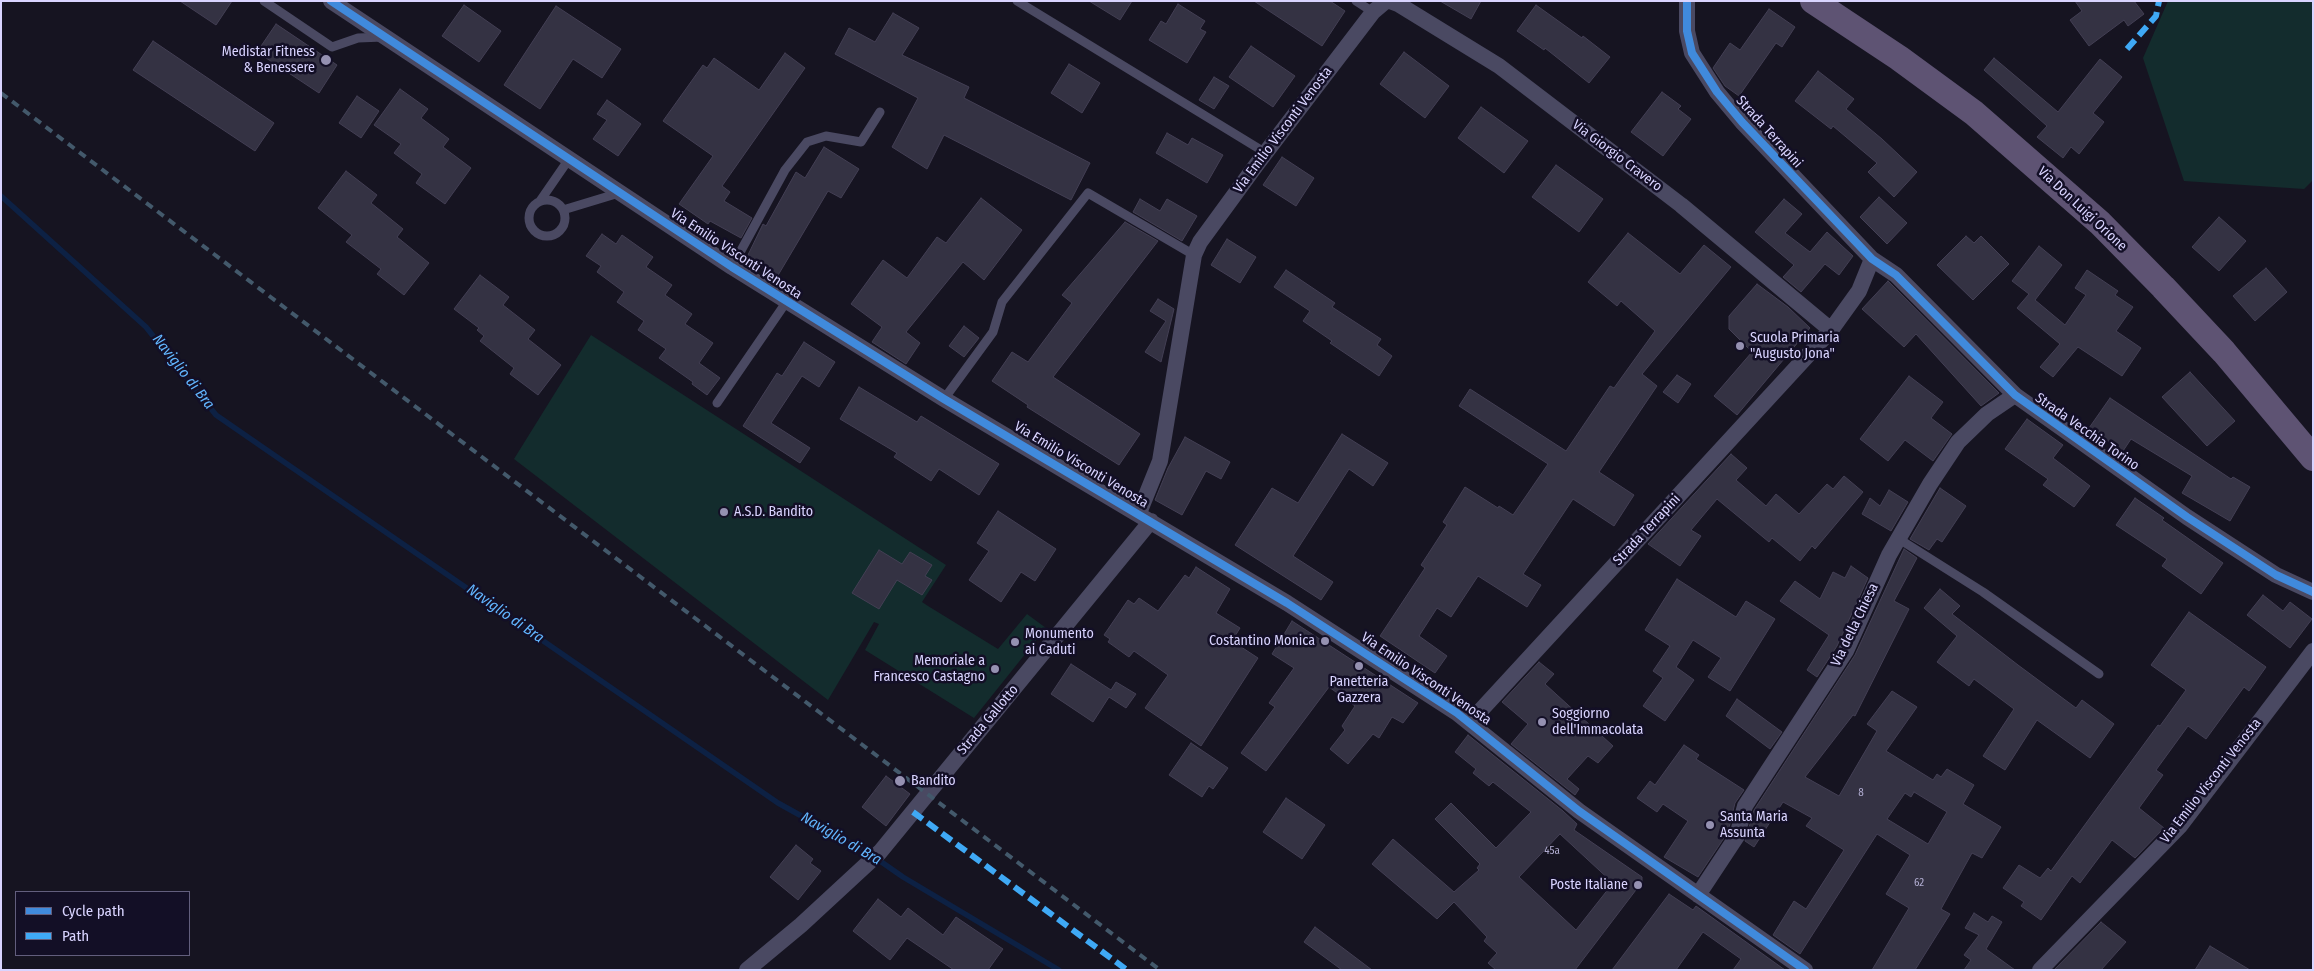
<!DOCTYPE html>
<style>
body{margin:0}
#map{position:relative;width:2314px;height:971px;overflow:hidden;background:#161421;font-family:"Fira Sans Condensed",sans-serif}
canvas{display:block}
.frame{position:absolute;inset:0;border:2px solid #d9d4ff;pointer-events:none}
.legend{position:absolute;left:15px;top:891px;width:175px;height:65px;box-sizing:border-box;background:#130f26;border:1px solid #625e7d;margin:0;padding:6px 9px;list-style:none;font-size:15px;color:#d9d4ff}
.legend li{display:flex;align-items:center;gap:10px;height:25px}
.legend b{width:25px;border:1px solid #625e7d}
</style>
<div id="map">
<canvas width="2314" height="971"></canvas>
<div class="frame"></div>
<ul class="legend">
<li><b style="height:6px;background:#408adc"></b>Cycle path</li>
<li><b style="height:6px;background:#3fa9f5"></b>Path</li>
</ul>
</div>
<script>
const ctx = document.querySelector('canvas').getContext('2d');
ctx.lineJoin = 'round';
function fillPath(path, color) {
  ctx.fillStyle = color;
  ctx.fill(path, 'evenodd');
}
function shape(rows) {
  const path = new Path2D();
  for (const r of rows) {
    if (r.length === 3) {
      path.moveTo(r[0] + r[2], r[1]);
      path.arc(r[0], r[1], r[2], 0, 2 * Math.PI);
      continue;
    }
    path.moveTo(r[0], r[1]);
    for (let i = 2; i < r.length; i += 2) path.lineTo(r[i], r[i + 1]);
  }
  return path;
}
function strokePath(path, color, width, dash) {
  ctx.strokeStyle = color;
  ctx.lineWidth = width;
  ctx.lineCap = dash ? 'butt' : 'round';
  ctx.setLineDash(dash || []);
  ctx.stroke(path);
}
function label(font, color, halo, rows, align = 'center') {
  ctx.font = font + ' "Fira Sans Condensed",sans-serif';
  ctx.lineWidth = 5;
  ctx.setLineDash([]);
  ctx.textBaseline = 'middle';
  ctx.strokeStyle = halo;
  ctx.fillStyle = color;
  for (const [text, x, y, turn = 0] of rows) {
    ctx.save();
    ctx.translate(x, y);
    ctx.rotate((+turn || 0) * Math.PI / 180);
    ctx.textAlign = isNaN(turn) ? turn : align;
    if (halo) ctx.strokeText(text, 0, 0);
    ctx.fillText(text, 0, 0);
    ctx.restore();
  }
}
const green = shape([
 [2168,1,2313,1,2313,180,2304,189,2184,181,2143,58],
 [591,335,946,565,922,602,928,606,998,649,1027,614,1046,628,974,718,865,650,879,624,874,622,828,700,514,459]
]);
const stream = shape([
 [1,196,146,327,216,415,778,803,870,854,903,877,1059,970]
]);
const building = shape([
 [180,1,232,1,216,25,180,1],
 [1089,1,1132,1,1120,20,1089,1],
 [1254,1,1330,1,1345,11,1322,46,1254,1],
 [1440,1,1481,1,1471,19,1440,1],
 [2075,1,2134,1,2144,14,2128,26,2124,20,2089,46,2070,20,2082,11,2075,1],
 [1178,4,1205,21,1200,29,1206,32,1187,63,1149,40,1161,21,1166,24,1178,4],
 [464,5,501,31,479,62,442,36,464,5],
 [1536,5,1582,38,1583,36,1610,57,1589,83,1545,48,1544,50,1517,31,1536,5],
 [556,6,621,49,602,78,573,59,540,109,504,85,556,6],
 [1769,9,1795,27,1782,47,1776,43,1739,96,1725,86,1713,68,1730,43,1740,50,1769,9],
 [893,13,919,28,902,55,969,87,964,98,1090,163,1071,200,944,135,927,169,892,147,918,98,835,54,849,28,875,42,893,13],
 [276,24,337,65,319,93,257,52,276,24],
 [153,41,274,123,255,151,133,70,153,41],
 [1251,46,1295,76,1273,107,1229,77,1251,46],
 [1404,52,1449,86,1425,118,1380,84,1404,52],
 [785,53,805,68,722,186,730,192,724,201,752,218,741,238,710,221,708,224,679,204,713,156,663,121,703,65,707,68,714,58,759,90,785,53],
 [1994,58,2058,112,2100,59,2122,77,2093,113,2104,122,2079,154,2071,147,2063,158,2037,137,2047,126,1984,70,1994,58],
 [1069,64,1100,83,1082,113,1051,93,1069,64],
 [1818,71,1854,99,1846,109,1882,139,1917,172,1894,197,1868,172,1877,163,1833,126,1831,129,1795,101,1818,71],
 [1214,77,1229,86,1214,109,1199,100,1214,77],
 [400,89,428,109,421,118,449,139,443,147,471,168,445,204,416,183,422,174,394,153,401,144,374,125,400,89],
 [1662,92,1681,106,1678,109,1691,119,1663,156,1631,132,1662,92],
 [357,96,379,111,361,138,339,123,357,96],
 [607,100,641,124,618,156,593,139,607,120,597,114,607,100],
 [1481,107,1528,141,1504,173,1458,138,1481,107],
 [1167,133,1188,145,1192,138,1223,155,1207,183,1156,153,1167,133],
 [824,147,859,169,841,198,828,191,777,277,746,259,763,224,766,226,796,172,805,178,824,147],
 [1282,157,1314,178,1296,206,1263,185,1282,157],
 [1556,165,1603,199,1579,232,1532,197,1556,165],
 [346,171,377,195,371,203,403,229,397,237,429,263,404,295,377,274,381,269,346,242,352,235,318,208,346,171],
 [1879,197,1907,223,1887,244,1860,217,1879,197],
 [981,198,1022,230,984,280,963,262,906,332,920,343,906,364,872,342,882,327,851,304,883,260,907,278,937,237,946,243,981,198],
 [1140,199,1160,211,1167,199,1197,216,1182,241,1133,212,1140,199],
 [1784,199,1802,214,1785,233,1810,252,1827,232,1853,256,1839,275,1825,264,1801,292,1783,277,1794,265,1755,232,1784,199],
 [2219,217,2246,241,2219,271,2192,247,2219,217],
 [1125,222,1158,241,1053,377,1140,434,1119,465,1027,407,1028,405,992,381,1012,352,1028,362,1072,303,1062,295,1125,222],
 [1628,233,1680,274,1704,245,1731,267,1642,374,1657,386,1599,472,1634,495,1614,526,1573,499,1523,574,1541,585,1527,607,1478,576,1451,617,1437,608,1419,636,1447,656,1435,673,1380,636,1425,568,1421,565,1447,525,1443,522,1465,487,1498,508,1499,506,1513,515,1548,464,1459,406,1470,389,1566,451,1610,386,1614,388,1655,331,1621,301,1617,306,1588,282,1628,233],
 [602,234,616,244,622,235,653,257,646,267,672,285,665,295,692,314,685,324,713,343,699,363,720,378,707,395,692,384,693,382,659,358,666,349,638,330,644,321,617,302,624,292,597,272,601,266,586,256,602,234],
 [1966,236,1974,243,1981,236,2009,264,1973,300,1937,265,1966,236],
 [1227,239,1256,257,1240,283,1211,265,1227,239],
 [2039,246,2062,265,2035,300,2065,325,2086,295,2075,288,2087,270,2118,291,2115,295,2133,307,2116,331,2141,348,2122,376,2078,347,2053,377,2040,367,2060,344,2017,308,2029,294,2012,281,2039,246],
 [2266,268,2287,292,2255,321,2233,296,2266,268],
 [1286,270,1335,303,1332,307,1381,339,1377,345,1392,356,1379,376,1330,343,1332,341,1303,321,1310,311,1274,287,1286,270],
 [480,275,509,297,503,305,535,330,528,339,561,365,538,395,510,374,514,368,480,341,484,336,477,330,479,328,454,309,480,275],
 [1888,281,1890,283,1999,393,1981,406,1916,334,1904,347,1862,309,1888,281],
 [1757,284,1788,307,1810,328,1737,415,1714,396,1752,352,1729,329,1729,316,1757,284],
 [1158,299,1174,309,1161,362,1145,352,1166,321,1150,311,1158,299],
 [964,326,979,338,964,357,949,346,964,326],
 [804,342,835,362,819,387,802,376,771,423,810,448,800,463,743,426,777,373,782,376,804,342],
 [2190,372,2235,421,2207,446,2162,397,2190,372],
 [1677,375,1691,384,1678,403,1663,392,1677,375],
 [1909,376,1943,402,1931,418,1952,434,1933,461,1905,440,1888,461,1860,439,1909,376],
 [859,387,917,422,921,416,999,464,979,495,939,469,931,481,894,457,897,453,840,419,859,387],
 [2110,398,2231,479,2233,477,2250,487,2230,521,2182,493,2192,476,2131,439,2123,451,2089,428,2110,398],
 [2027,419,2063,445,2053,458,2090,486,2074,507,2043,485,2048,479,2005,449,2027,419],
 [1342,434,1388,463,1373,486,1349,469,1293,556,1333,582,1321,600,1235,545,1272,488,1298,503,1342,434],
 [1185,437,1230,462,1221,479,1206,471,1182,515,1155,500,1168,468,1185,437],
 [1731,454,1747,468,1736,480,1766,506,1776,494,1799,514,1827,484,1833,489,1844,476,1863,492,1815,549,1812,546,1800,561,1772,538,1769,542,1717,499,1691,530,1701,536,1680,566,1648,544,1731,454],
 [1940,488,1966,506,1942,542,1937,539,1929,550,1910,539,1940,488],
 [1889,490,1908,502,1891,531,1862,514,1870,498,1880,506,1889,490],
 [2135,498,2164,518,2162,520,2223,563,2201,594,2162,566,2167,559,2116,525,2135,498],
 [998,511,1056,549,1035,581,1021,572,1001,602,969,580,989,551,977,543,998,511],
 [1904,549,1917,558,1894,601,1909,609,1855,716,1853,715,1805,777,1839,796,1877,731,1867,724,1892,691,1917,707,1886,751,1933,780,1937,774,1941,777,1947,769,1974,785,1963,804,2001,827,1982,858,1972,853,1941,909,1950,914,1915,970,1872,970,1909,908,1886,894,1910,855,1877,834,1800,954,1773,935,1794,901,1806,909,1844,850,1806,826,1812,818,1783,802,1754,847,1745,841,1754,810,1855,655,1904,549],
 [1914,792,1947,812,1928,844,1887,819,1905,793,1911,797,1914,792],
 [879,550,902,564,910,552,932,565,925,576,932,580,922,595,897,580,879,609,852,593,879,550],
 [1851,566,1868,578,1837,646,1817,677,1807,670,1829,635,1780,601,1795,581,1820,599,1833,572,1845,578,1851,566],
 [1196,567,1230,589,1216,613,1240,628,1232,641,1258,658,1201,746,1145,708,1168,675,1134,651,1129,657,1108,642,1110,639,1104,635,1128,600,1134,604,1139,598,1158,611,1185,575,1189,578,1196,567],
 [1677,579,1736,617,1746,601,1775,619,1730,691,1708,677,1721,658,1693,640,1676,667,1694,680,1665,721,1643,706,1663,678,1653,671,1670,646,1645,630,1677,579],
 [1940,589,1960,606,1952,614,2018,665,2076,708,2082,700,2114,724,2090,758,2037,720,2005,770,1983,756,2014,709,1974,679,1969,686,1937,662,1957,636,1924,608,1940,589],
 [2263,595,2283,611,2290,602,2312,619,2290,648,2247,615,2263,595],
 [2189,612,2266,667,2249,691,2244,687,2206,739,2188,726,2156,770,2163,775,2139,808,2164,828,2135,858,2112,840,2080,883,2072,876,2041,920,2021,906,2024,902,2003,888,2019,865,2040,878,2048,868,2051,871,2158,725,2160,726,2186,690,2151,665,2189,612],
 [1292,621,1418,703,1403,723,1392,717,1379,738,1373,734,1348,764,1330,749,1345,730,1342,726,1355,706,1329,687,1266,771,1241,753,1275,707,1269,703,1294,668,1272,654,1292,621],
 [1539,662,1554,674,1545,684,1613,746,1598,763,1588,756,1567,779,1579,789,1575,795,1511,744,1528,724,1502,702,1539,662],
 [1071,664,1111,690,1116,682,1136,694,1126,708,1109,697,1093,722,1051,694,1071,664],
 [1737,699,1782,732,1770,749,1726,716,1737,699],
 [1468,735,1563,811,1577,824,1574,830,1642,877,1642,882,1575,970,1496,970,1488,963,1497,953,1484,941,1487,937,1454,902,1437,919,1372,864,1393,839,1454,892,1479,870,1477,868,1480,864,1435,819,1451,803,1496,848,1531,812,1493,782,1489,786,1473,773,1476,769,1455,752,1468,735],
 [1560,834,1613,883,1576,930,1519,877,1560,834],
 [1191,743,1228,768,1213,789,1209,786,1202,797,1169,775,1191,743],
 [1684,745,1699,755,1696,759,1744,790,1735,803,1728,832,1698,877,1664,857,1688,821,1663,804,1657,812,1637,798,1650,781,1655,785,1684,745],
 [886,776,910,794,886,826,862,807,886,776],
 [1286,798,1325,825,1302,859,1263,832,1286,798],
 [796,845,813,859,810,863,821,871,798,900,770,877,796,845],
 [1669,894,1693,910,1696,906,1785,970,1733,970,1741,959,1703,932,1676,970,1612,970,1669,894],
 [878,899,901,917,908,908,943,935,956,917,1003,949,988,970,954,970,907,938,890,960,853,931,878,899],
 [1974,913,1988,922,1992,916,2002,922,1986,949,2015,970,1964,970,1971,960,1964,955,1979,935,1965,928,1974,913],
 [2101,922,2126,942,2101,970,2054,970,2101,922],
 [1315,927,1372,970,1342,970,1304,942,1315,927],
 [2210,946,2250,970,2195,970,2210,946]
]);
const service = shape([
 [264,1,332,47,358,38,383,37],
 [1017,1,1266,153],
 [1356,1,1373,12],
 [547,218,18],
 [540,201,569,159],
 [563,210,619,193],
 [732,267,785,170,807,142,826,136,861,142,880,112],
 [944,399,993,332,1002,302,1088,193,1194,255],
 [717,403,787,301],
 [1899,539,1983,592,2099,674]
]);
const minor = shape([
 [331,1,732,267,944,399,1287,603,1457,713,1579,811,1805,970],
 [1390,1,1398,4,1499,66,1681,205,1831,330],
 [1687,1,1687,31,1692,53,1717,92,1742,122,1872,259,1896,275,2015,395,2187,517,2276,575,2313,592],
 [1139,513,1160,461,1194,255,1200,242,1257,164,1373,12,1386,1],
 [1470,722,1831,330,1859,291,1872,259],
 [1698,895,1737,836,1745,806,1846,651,1889,555,1930,484,1958,442,1987,414,2015,395],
 [747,970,801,925,880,852,1151,521],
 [2040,970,2180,826,2313,651]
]);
const primary = shape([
 [1813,1,1899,58,1974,113,2100,223,2163,287,2224,352,2313,458]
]);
const rail = shape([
 [1,93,1160,970]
]);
const quiet = shape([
 [2127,49,2156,16,2159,1],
 [913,812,1127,970]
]);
const cycleway = shape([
 [331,1,732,267,944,399,1287,603,1457,713,1579,811,1805,970],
 [1687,1,1687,31,1692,53,1717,92,1742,122,1872,259,1896,275,2015,395,2187,517,2276,575,2313,592]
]);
const markers = [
 [326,60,6,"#9591b1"],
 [1740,346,5,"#9591b1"],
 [724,512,5,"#9591b1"],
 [1325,641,5,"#9591b1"],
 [1015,642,5,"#9591b1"],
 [1359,666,5,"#9591b1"],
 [995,669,5,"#9591b1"],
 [1542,722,5,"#9591b1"],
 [900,781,6,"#9591b1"],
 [1710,825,5,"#9591b1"],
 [1638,885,5,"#9591b1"]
];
const numberNames = [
 ["8",1861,793],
 ["45a",1552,851],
 ["62",1919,883]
];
const poiNames = [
 ["Medistar Fitness",315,52,"right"],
 ["& Benessere",315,68,"right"],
 ["Scuola Primaria",1750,338],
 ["\"Augusto Jona\"",1750,354],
 ["A.S.D. Bandito",734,512],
 ["Monumento",1025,634],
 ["ai Caduti",1025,650],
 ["Costantino Monica",1315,641,"right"],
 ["Memoriale a",985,661,"right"],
 ["Francesco Castagno",985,677,"right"],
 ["Panetteria",1359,682,"center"],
 ["Gazzera",1359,698,"center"],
 ["Soggiorno",1552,714],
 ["dell'Immacolata",1552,730],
 ["Bandito",911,781],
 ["Santa Maria",1720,817],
 ["Assunta",1720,833],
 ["Poste Italiane",1628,885,"right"]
];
const streetNames = [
 ["Via Emilio Visconti Venosta",1283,130,-53],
 ["Strada Terrapini",1769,132,48],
 ["Via Giorgio Cravero",1617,156,37],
 ["Via Don Luigi Orione",2082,209,43],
 ["Via Emilio Visconti Venosta",736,254,33],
 ["Strada Vecchia Torino",2087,432,35],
 ["Via Emilio Visconti Venosta",1081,465,31],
 ["Strada Terrapini",1647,530,-47],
 ["Via della Chiesa",1855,625,-64],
 ["Via Emilio Visconti Venosta",1426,679,34],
 ["Strada Gallotto",988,720,-50],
 ["Via Emilio Visconti Venosta",2211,781,-52]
];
const waterNames = [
 ["Naviglio di Bra",183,372,52],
 ["Naviglio di Bra",505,614,35],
 ["Naviglio di Bra",841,839,30]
];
fillPath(green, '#132c2d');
strokePath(stream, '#0d2144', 5.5);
fillPath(building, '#343243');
strokePath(building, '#433f54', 1);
strokePath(service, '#4a4962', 9);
strokePath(minor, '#4a4962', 16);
strokePath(primary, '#5e5373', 26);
strokePath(rail, '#43596b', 4, [8, 6]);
strokePath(quiet, '#3fa9f5', 6, [12, 6]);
strokePath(cycleway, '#408adc', 8);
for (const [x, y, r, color] of markers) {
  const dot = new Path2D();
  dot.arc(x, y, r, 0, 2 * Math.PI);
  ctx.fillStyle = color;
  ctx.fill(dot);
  strokePath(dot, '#130f26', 2);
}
label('11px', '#b0acd0', null, numberNames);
label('14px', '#d9d4ff', '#130f26', poiNames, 'left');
label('14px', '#d9d4ff', '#130f26', streetNames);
label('italic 15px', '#62b6ff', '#130f26', waterNames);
</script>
